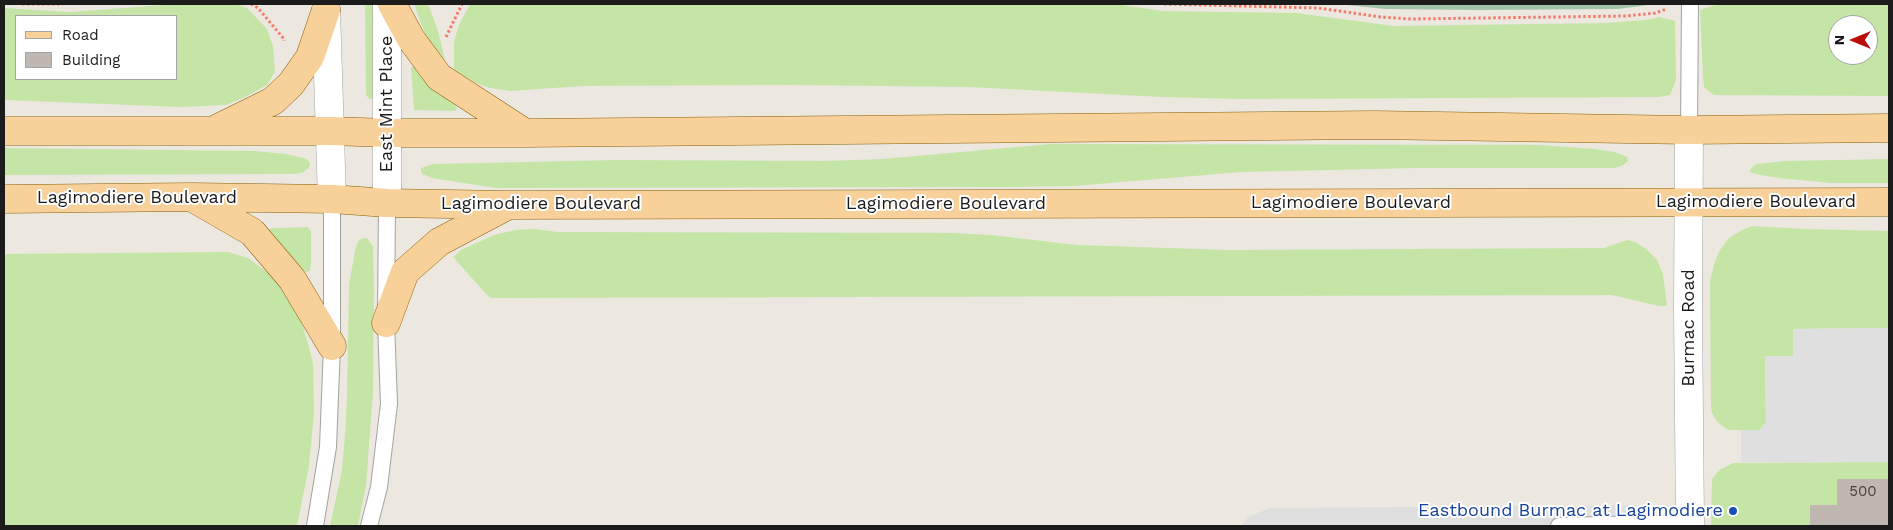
<!DOCTYPE html>
<style>
body{margin:0}
#map{position:relative;width:1893px;height:530px;overflow:hidden;background:#ece8e0;font-family:"Work Sans",sans-serif}
canvas{display:block}
.frame{position:absolute;inset:0;border:5px solid #1b1b1b;pointer-events:none}
.legend{position:absolute;left:15px;top:15px;width:162px;height:65px;box-sizing:border-box;background:#fff;border:1px solid #a4a4a4;margin:0;padding:6px 9px;list-style:none;font-size:15px;color:#1b1b1b}
.legend li{display:flex;align-items:center;gap:10px;height:25px}
.legend b{width:25px;border:1px solid #a4a4a4}
.north{position:absolute;left:1828px;top:15px;width:50px;height:50px;box-sizing:border-box;background:#fff;border:1px solid #a4a4a4;border-radius:50%;rotate:270deg;font-size:14px;font-weight:700;line-height:20px;text-align:center;color:#1b1b1b}
.north::after{content:'';display:block;margin:auto;width:18px;height:22px;background:#bc0c09;clip-path:polygon(50% 0,100% 100%,50% 72%,0 100%)}
</style>
<div id="map">
<canvas width="1893" height="530"></canvas>
<div class="frame"></div>
<ul class="legend">
<li><b style="height:6px;background:#f7d09a"></b>Road</li>
<li><b style="height:14px;background:#c0b8b0"></b>Building</li>
</ul>
<div class="north">N</div>
</div>
<script>
const ctx = document.querySelector('canvas').getContext('2d');
ctx.lineJoin = 'round';
function fillPath(path, color) {
  ctx.fillStyle = color;
  ctx.fill(path, 'evenodd');
}
function shape(rows) {
  const path = new Path2D();
  for (const r of rows) {
    path.moveTo(r[0], r[1]);
    for (let i = 2; i < r.length; i += 2) path.lineTo(r[i], r[i + 1]);
  }
  return path;
}
function strokePath(path, color, width, dash) {
  ctx.strokeStyle = color;
  ctx.lineWidth = width;
  ctx.lineCap = dash ? 'butt' : 'round';
  ctx.setLineDash(dash || []);
  ctx.stroke(path);
}
function label(font, color, halo, rows, align = 'center') {
  ctx.font = font + ' "Work Sans",sans-serif';
  ctx.lineWidth = 4;
  ctx.setLineDash([]);
  ctx.textBaseline = 'middle';
  ctx.strokeStyle = halo;
  ctx.fillStyle = color;
  for (const [text, x, y, turn = 0] of rows) {
    ctx.save();
    ctx.translate(x, y);
    ctx.rotate((+turn || 0) * Math.PI / 180);
    ctx.textAlign = isNaN(turn) ? turn : align;
    if (halo) ctx.strokeText(text, 0, 0);
    ctx.fillText(text, 0, 0);
    ctx.restore();
  }
}
const grass = shape([
 [236,4,247,8,267,29,273,46,275,72,267,85,245,97,226,105,182,107,4,100,4,8,71,12,164,5],
 [16,16,176,16,176,79,16,79],
 [365,4,373,4,374,95,372,99,369,99,366,95],
 [414,4,428,4,438,31,445,60,431,44,423,29],
 [470,4,1116,4,1163,11,1296,13,1394,26,1606,23,1646,20,1659,17,1675,21,1676,80,1670,95,1659,97,1241,99,1162,97,969,87,787,85,583,86,510,91,490,88,476,83,454,69,454,43,458,27],
 [1718,4,1889,4,1889,96,1714,95,1704,87,1703,78,1700,10],
 [1838,25,1868,25,1868,55,1838,55],
 [415,65,428,81,455,105,457,108,456,111,414,110,411,68],
 [1051,144,1541,145,1595,149,1615,152,1627,157,1628,161,1622,166,1614,168,1417,168,1242,172,1074,186,1008,187,496,188,432,178,422,174,421,171,421,168,433,164,617,160,825,161,882,159],
 [4,148,255,151,286,154,307,159,310,163,309,168,302,173,292,174,4,175],
 [1889,159,1889,183,1830,183,1779,178,1755,174,1750,172,1751,168,1757,164,1785,161],
 [1752,226,1804,229,1889,231,1889,328,1793,329,1794,356,1765,356,1766,422,1760,430,1729,430,1722,426,1716,420,1712,413,1711,407,1710,280,1715,261,1720,250,1729,238,1742,230],
 [308,227,311,232,311,264,310,270,307,273,267,233,268,229,275,228],
 [533,229,558,232,953,233,991,235,1077,245,1228,250,1604,248,1627,240,1635,242,1645,248,1657,260,1663,274,1667,306,1659,306,1612,295,492,298,488,296,453,257,461,250,494,235,515,230],
 [364,238,367,238,373,246,374,288,373,392,366,486,358,526,330,526,342,470,345,435,347,398,349,284,356,246,359,240],
 [228,252,248,258,275,278,299,315,307,340,313,363,314,412,309,466,297,526,4,526,4,254],
 [1889,462,1889,479,1837,479,1837,505,1810,505,1810,526,1711,526,1712,479,1719,470,1733,463]
]);
const cemetery = shape([
 [1337,4,1656,4,1618,9,1479,10,1385,9]
]);
const parking = shape([
 [1889,328,1889,462,1741,462,1741,430,1760,430,1766,422,1765,356,1793,356,1793,329],
 [1656,505,1655,526,1242,526,1248,517,1270,508]
]);
const building = shape([
 [1837,479,1889,479,1889,526,1810,526,1810,505,1837,505]
]);
const path = shape([
 [22,4,63,4],
 [251,4,258,8,284,39,284,41],
 [1164,4,1318,8,1381,17,1411,19,1625,16,1655,13,1667,9],
 [446,37,462,4]
]);
const lane = shape([
 [1689,130,1690,4],
 [315,526,328,447,332,346,332,199],
 [369,526,379,487,389,404,386,323,387,203],
 [1559,526,1690,523]
]);
const street = shape([
 [387,4,387,203],
 [326,10,332,199],
 [1689,130,1688,309,1690,526]
]);
const primary = shape([
 [392,4,411,39,439,77,525,133],
 [218,128,273,101,291,84,310,57,326,10],
 [4,131,331,131,387,133,525,133,1375,125,1689,130,1889,128],
 [193,198,252,232,292,279,332,346],
 [4,199,191,197,332,199,387,203,509,205,1889,202],
 [386,323,405,272,439,242,507,206]
]);
const markers = [
 [1733,511,5,"#1a4fb4"]
];
const numberNames = [
 ["500",1863,492]
];
const streetNames = [
 ["East Mint Place",387,104,-90],
 ["Lagimodiere Boulevard",137,198],
 ["Lagimodiere Boulevard",1756,202],
 ["Lagimodiere Boulevard",1351,203],
 ["Lagimodiere Boulevard",541,204],
 ["Lagimodiere Boulevard",946,204],
 ["Burmac Road",1689,328,-90]
];
const transitNames = [
 ["Eastbound Burmac at Lagimodiere",1723,511]
];
fillPath(grass, '#c5e5a7');
fillPath(cemetery, '#a3c4a8');
fillPath(parking, '#dfdfdf');
fillPath(building, '#c0b8b0');
strokePath(lane, '#a2a2a2', 18);
strokePath(street, '#a2a2a2', 29);
strokePath(primary, '#8a6107', 29);
strokePath(path, '#f37b6b', 3, [2.5, 2.5]);
strokePath(lane, '#fff', 16);
strokePath(street, '#fff', 28);
strokePath(primary, '#f7d09a', 28);
for (const [x, y, r, color] of markers) {
  const dot = new Path2D();
  dot.arc(x, y, r, 0, 2 * Math.PI);
  ctx.fillStyle = color;
  ctx.fill(dot);
  strokePath(dot, '#fff', 2);
}
label('15px', '#444240', null, numberNames);
label('18px', '#1b1b1b', '#fff', streetNames);
label('18px', '#164399', '#fff', transitNames, 'right');
</script>
